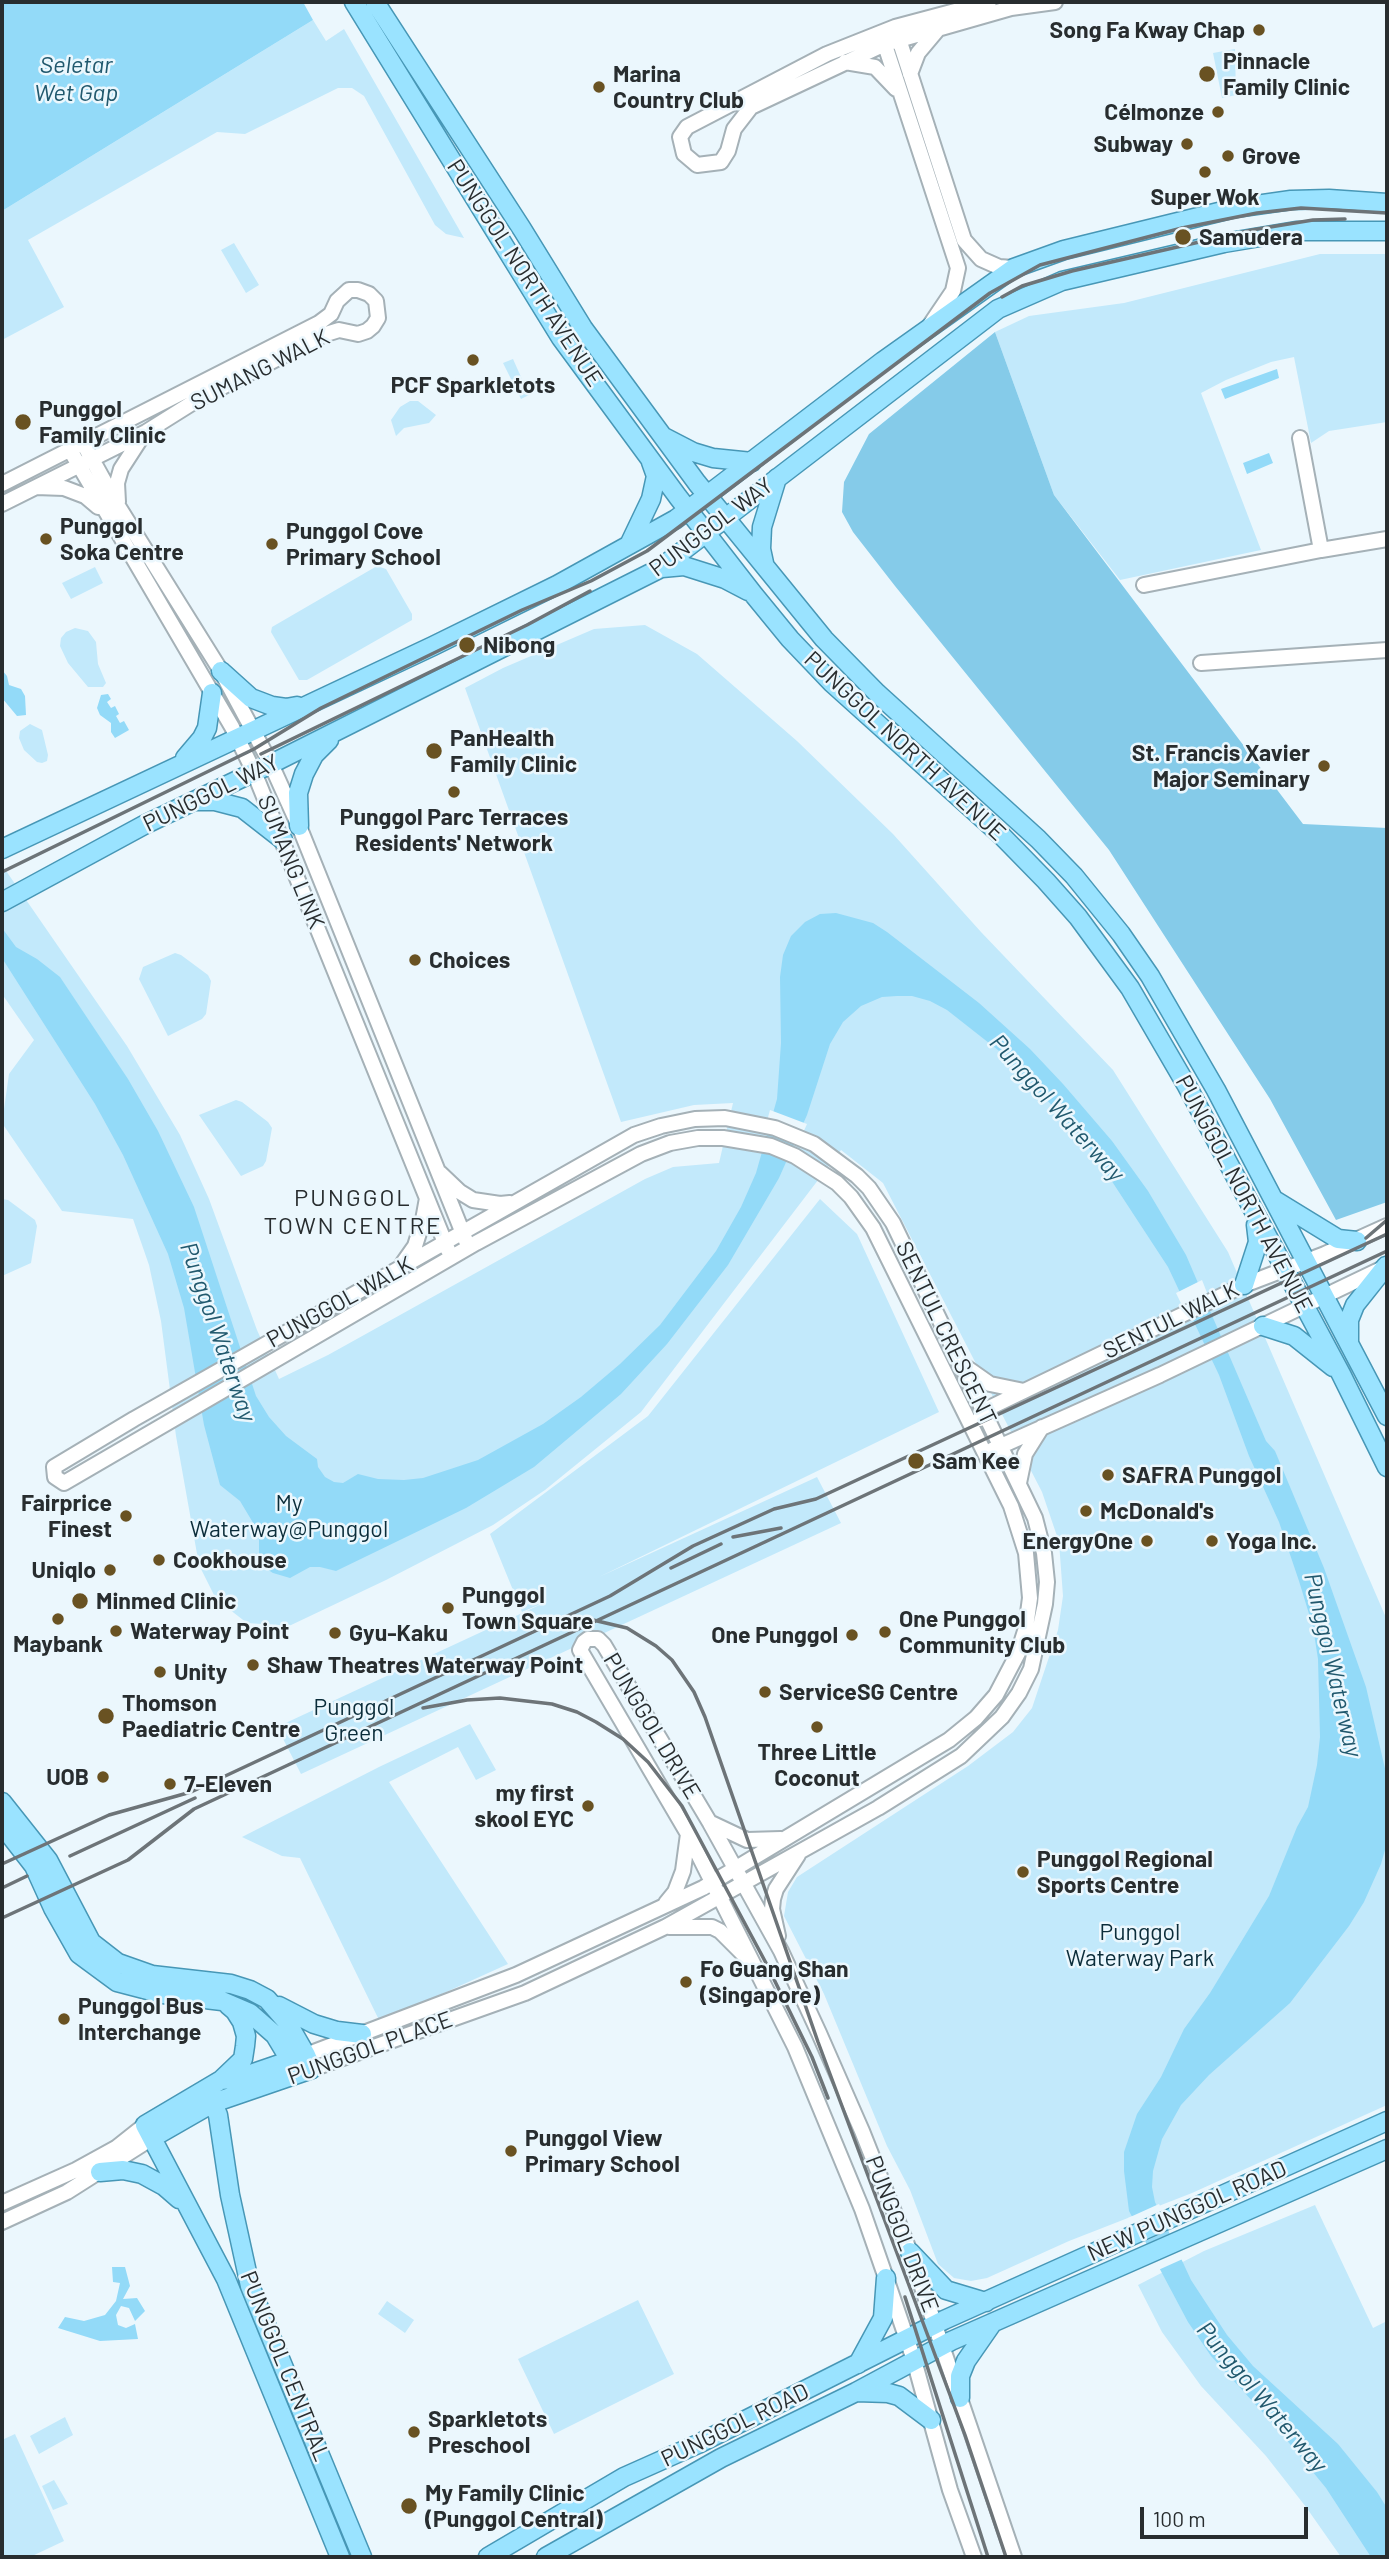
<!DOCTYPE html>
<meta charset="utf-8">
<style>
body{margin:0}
#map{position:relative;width:1389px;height:2559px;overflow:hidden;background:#ebf7fd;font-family:Barlow,sans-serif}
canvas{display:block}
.frame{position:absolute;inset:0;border:4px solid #282d2f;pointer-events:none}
.scale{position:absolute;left:1140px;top:2507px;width:168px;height:32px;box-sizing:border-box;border:4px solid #282d2f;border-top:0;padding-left:9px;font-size:21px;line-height:24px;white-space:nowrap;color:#282d2f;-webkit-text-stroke:5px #ebf7fd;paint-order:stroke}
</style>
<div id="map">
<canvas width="1389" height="2559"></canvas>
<div class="frame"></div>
<div class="scale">100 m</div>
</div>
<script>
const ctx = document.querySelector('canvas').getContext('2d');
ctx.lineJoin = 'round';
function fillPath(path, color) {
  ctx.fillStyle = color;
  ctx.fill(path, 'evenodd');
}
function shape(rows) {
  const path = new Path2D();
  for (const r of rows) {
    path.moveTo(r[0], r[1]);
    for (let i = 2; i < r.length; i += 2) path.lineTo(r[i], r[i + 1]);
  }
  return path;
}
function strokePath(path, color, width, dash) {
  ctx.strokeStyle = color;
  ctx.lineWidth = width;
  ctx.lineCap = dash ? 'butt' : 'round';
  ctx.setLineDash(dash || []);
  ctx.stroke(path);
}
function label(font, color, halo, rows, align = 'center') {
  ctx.font = font + ' Barlow,sans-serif';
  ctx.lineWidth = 5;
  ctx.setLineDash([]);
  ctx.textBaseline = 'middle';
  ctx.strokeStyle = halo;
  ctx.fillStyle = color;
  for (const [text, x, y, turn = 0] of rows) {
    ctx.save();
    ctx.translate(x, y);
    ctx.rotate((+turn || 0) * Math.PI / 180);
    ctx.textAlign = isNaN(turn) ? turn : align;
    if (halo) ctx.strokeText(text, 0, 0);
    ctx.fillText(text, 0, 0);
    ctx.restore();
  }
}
const green = shape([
 [313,20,326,41,344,29,464,238,446,234,435,225,364,96,352,88,338,88,245,134,217,132,28,240,64,307,2,340,2,211],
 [1235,49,1236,95,1222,98,1213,53],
 [234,243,259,285,246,293,221,250],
 [1320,254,1387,254,1387,422,1329,431,1311,443,1294,357,1271,362,1226,380,1201,393,1261,550,1120,580,1054,495,995,332,1029,316,1124,303],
 [513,359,529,395,521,399,503,363],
 [410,401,418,401,436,415,429,423,404,428,396,436,391,420,400,407],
 [377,566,386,569,412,614,412,620,307,680,299,680,271,632,272,627],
 [95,567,103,583,71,599,62,583],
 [645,625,697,654,797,741,893,834,981,932,1113,1070,1228,1252,1387,1620,1387,2105,1192,2193,1069,2241,987,2278,971,2281,954,2278,938,2264,910,2190,887,2146,824,1994,784,1916,788,1892,797,1877,968,1766,1013,1732,1032,1708,1058,1630,1063,1596,1059,1542,1042,1492,883,1183,841,1150,641,1412,545,1490,493,1525,386,1580,289,1626,247,1623,216,1599,199,1565,176,1436,161,1321,149,1265,133,1219,62,1211,2,1123,9,1074,34,1040,2,994,2,865,127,1046,180,1135,209,1199,257,1330,279,1379,328,1355,645,1179,673,1167,719,1163,733,1103,694,1105,621,1122,465,688,503,668,594,629],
 [75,628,88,631,96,642,98,664,106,683,103,687,88,687,68,663,60,646,61,638,66,632],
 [30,724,42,730,48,755,47,761,42,763,37,762,24,750,19,738,20,731],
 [175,953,181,955,208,975,211,981,206,1014,202,1019,168,1036,139,979,143,967],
 [236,1100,242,1102,268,1122,272,1128,266,1161,263,1166,241,1176,199,1115],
 [2,1199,8,1200,35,1220,37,1226,31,1263,2,1276],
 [820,1199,857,1234,939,1412,599,1577,817,1477,841,1523,301,1774,277,1727,548,1601,522,1612,490,1534,648,1416],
 [470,1724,496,1770,476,1780,458,1747,389,1782,508,1964,380,2022,300,1858,282,1856,242,1837,379,1767],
 [1315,2205,1373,2328,1387,2321,1387,2557,1341,2557,1306,2507,1266,2456,1201,2386,1162,2332,1138,2285,1204,2251],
 [638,2300,674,2374,554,2434,518,2359],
 [387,2301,414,2320,405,2333,378,2314],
 [65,2417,73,2435,39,2454,30,2436],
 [15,2434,64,2541,30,2557,2,2557,2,2440],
 [54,2480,68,2504,53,2510,42,2486]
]);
const forest = shape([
 [995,332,1054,495,1303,824,1387,828,1387,1202,1336,1220,1270,1099,1109,850,895,586,853,532,842,512,844,482,869,434]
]);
const water = shape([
 [2,2,303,2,313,20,2,211],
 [1277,369,1279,378,1225,399,1221,389],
 [1269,453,1273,463,1247,474,1243,463],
 [2,670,7,676,9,685,21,689,25,696,26,715,17,716,2,698],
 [108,694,111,699,107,702,111,708,115,706,119,714,116,716,120,723,124,721,129,730,115,738,111,732,111,723,100,715,97,708,101,695],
 [836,913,873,923,887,932,979,1003,1030,1049,1063,1084,1112,1141,1148,1191,1186,1255,1266,1441,1275,1451,1324,1568,1366,1687,1387,1777,1387,1843,1381,1864,1364,1902,1349,1926,1290,2003,1209,2075,1181,2105,1162,2139,1153,2171,1152,2187,1155,2202,1191,2280,1227,2335,1253,2366,1338,2444,1377,2492,1387,2508,1387,2557,1371,2557,1326,2488,1276,2427,1211,2356,1188,2322,1129,2211,1124,2171,1124,2152,1137,2114,1161,2077,1184,2029,1210,1993,1269,1896,1297,1827,1308,1807,1317,1765,1320,1737,1318,1659,1313,1627,1299,1581,1279,1522,1249,1456,1219,1375,1168,1267,1096,1157,1065,1119,1003,1054,947,1010,930,1001,912,996,897,996,882,997,861,1006,843,1022,830,1044,807,1115,779,1178,728,1265,667,1344,621,1394,534,1467,466,1508,336,1571,320,1567,310,1567,290,1578,273,1573,259,1564,259,1540,255,1526,240,1501,220,1485,204,1425,184,1308,168,1254,123,1155,95,1104,2,958,2,928,16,947,37,959,60,977,128,1079,158,1131,194,1207,256,1396,269,1417,286,1436,317,1459,318,1467,325,1477,334,1482,343,1483,358,1474,378,1479,404,1480,423,1478,478,1460,543,1424,581,1397,620,1364,660,1325,716,1251,741,1207,756,1173,777,1099,781,1043,780,977,783,955,791,936,805,922,820,914],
 [112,2267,125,2267,130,2286,123,2299,137,2298,145,2311,135,2321,129,2308,121,2306,116,2315,118,2325,126,2328,135,2324,138,2339,100,2341,58,2328,65,2317,84,2321,105,2315,116,2301,120,2283,113,2282]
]);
const pier = shape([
 [770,1110,807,1124,798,1144,764,1132],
 [1202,1280,1213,1308,1189,1320,1176,1293],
 [1159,2204,1172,2229,1141,2243,1128,2218],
 [1173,2232,1185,2258,1156,2271,1143,2246]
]);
const minor = shape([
 [989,2,895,27,827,54,687,127,680,137,684,154,697,165,721,162,728,151,734,129,751,107,885,44,1011,8,1055,2],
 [897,33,964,240,981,259,999,267,1014,268],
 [882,36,958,268,953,291,930,325],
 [845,62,875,67,896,89],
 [910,74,918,53,939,28],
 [1300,438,1321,550],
 [83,443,118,506,221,671,271,764,299,826,466,1241],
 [70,450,232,727,254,772,448,1250],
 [2,484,319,323,331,314,337,301,349,290,358,290,369,294,376,301,378,318,373,326,367,331,358,334,339,330,323,335,197,400,146,432,2,504],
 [36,487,64,488,85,496,98,507],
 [118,502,117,483,121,469,143,435],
 [1144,585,1321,550,1387,539],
 [1201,663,1387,650],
 [440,1173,460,1192,473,1200,500,1204,510,1203],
 [403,1263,415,1246,423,1220,427,1198],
 [963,1365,990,1384,1024,1391],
 [980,1419,982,1412,991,1407,1244,1285,1325,1254,1387,1226],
 [992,1450,1160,1375,1383,1268],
 [1019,1483,1025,1454,1042,1427],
 [711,1823,747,1840,781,1839],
 [666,1903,675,1892,683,1871,688,1834],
 [669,1927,712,1927,720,1931,746,1957],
 [778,1936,772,1909,773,1899,776,1889,798,1855],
 [306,2055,516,1975,703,1888,949,1740,976,1718,996,1695,1018,1653,1026,1628,1030,1598,1026,1553,1011,1506,873,1228,851,1197,837,1183,795,1156,771,1146,723,1138,698,1138,670,1143,641,1154,476,1243,64,1483,55,1477,54,1467,134,1419,634,1135,661,1126,695,1119,725,1118,775,1128,814,1144,857,1176,869,1188,893,1223,1035,1518,1044,1553,1047,1582,1045,1604,1031,1669,1019,1693,1002,1717,961,1756,878,1808,665,1927,525,1993,312,2069],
 [2,2203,76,2170,116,2148,145,2125],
 [2,2222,67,2192,152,2138],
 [974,2557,950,2490,914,2360,886,2278,862,2209,795,2047,688,1834,580,1650,584,1642,588,1639,598,1639,604,1645,710,1823,781,1951,819,2033,862,2131,910,2252,1014,2557]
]);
const major = shape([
 [354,2,561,338,678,497,754,595,790,639,832,683,1002,836,1046,881,1078,917,1130,988,1187,1086,1341,1374,1387,1467],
 [375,2,522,229,583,328,697,483,824,639,877,693,1038,839,1074,876,1121,934,1150,976,1216,1090,1387,1416],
 [664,437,693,452,713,458,752,462],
 [630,543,651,499,656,476,651,462],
 [764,563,761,549,762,527,777,478],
 [662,568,684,566,725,579,748,591],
 [221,671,251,698,272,706,286,708,297,706],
 [185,758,202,738,207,728,212,693],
 [197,801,215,801,242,808,283,840],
 [299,826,298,793,304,774,314,755,329,740],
 [2,849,433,646,557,585,676,519,883,361,1014,268,1064,250,1235,208,1291,200,1329,199,1387,203],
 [2,902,144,825,271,764,659,569,998,309,1062,281,1224,243,1296,231,1387,231],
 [1276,1201,1338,1239,1357,1241],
 [1244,1285,1258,1242,1256,1225],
 [1263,1326,1294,1336,1333,1367],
 [1349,1341,1349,1320,1355,1305,1386,1266],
 [2,1802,48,1860,91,1942,118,1963,152,1975,231,1984,250,1990,267,1999,287,2022,306,2055,312,2069,213,2103,152,2138],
 [2,1825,34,1866,53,1908,79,1954,117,1982,163,1994,222,2001,250,2013,275,2035,296,2070],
 [279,2006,314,2024,337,2031,362,2034],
 [306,2055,239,2078,221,2080,145,2125,226,2279,340,2557],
 [221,2080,243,2059,245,2046,246,2036,242,2022,235,2011,228,2005],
 [208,2093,218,2115,230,2195,250,2286,362,2557],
 [100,2172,123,2170,142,2174,164,2186,179,2199],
 [910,2252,946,2290,986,2302],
 [858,2364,883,2318,886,2278],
 [856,2392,888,2393,899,2396,931,2420],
 [960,2398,960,2376,966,2361,991,2325],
 [488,2557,624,2477,698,2444,944,2320,1387,2121],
 [546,2557,721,2458,856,2392,951,2341,1387,2149]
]);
const rail = shape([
 [1002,297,1022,286,1072,271,1252,230,1313,220,1345,219],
 [261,754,527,625,590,591],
 [2,872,254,749,321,708,522,610,591,581,647,551,990,293,1040,265,1182,228,1257,213,1301,208,1387,213],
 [1366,1238,1387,1220],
 [733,1537,781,1528],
 [671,1568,721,1544],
 [593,1620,627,1628,656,1646,672,1660,694,1692,705,1717,818,2042,965,2435,1006,2557],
 [423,1708,467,1700,500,1698,552,1704,577,1712,596,1722,623,1739,648,1762,682,1806,766,1963,812,2057,828,2098],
 [70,1856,195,1798],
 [2,1864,109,1815,191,1792,610,1596,693,1546,774,1509,816,1499,1387,1234],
 [2,1888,27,1876],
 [2,1918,128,1860,194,1809,1387,1251],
 [905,2297,988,2557]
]);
const markers = [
 [1259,30,7,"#695222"],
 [1207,74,9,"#695222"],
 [599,87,7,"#695222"],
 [1218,112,7,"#695222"],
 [1187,144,7,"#695222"],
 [1228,156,7,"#695222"],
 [1205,172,7,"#695222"],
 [1183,237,9,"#695222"],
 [473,360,7,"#695222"],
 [23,422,9,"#695222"],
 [46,539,7,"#695222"],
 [272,544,7,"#695222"],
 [467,645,9,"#695222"],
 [434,751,9,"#695222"],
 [1324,766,7,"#695222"],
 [454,792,7,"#695222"],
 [415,960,7,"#695222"],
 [916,1461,9,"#695222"],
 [1108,1475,7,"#695222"],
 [1086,1511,7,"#695222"],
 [126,1516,7,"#695222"],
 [1147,1541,7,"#695222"],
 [1212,1541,7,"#695222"],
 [159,1560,7,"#695222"],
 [110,1570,7,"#695222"],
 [80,1601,9,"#695222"],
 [448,1608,7,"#695222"],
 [58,1619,7,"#695222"],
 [116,1631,7,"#695222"],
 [885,1632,7,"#695222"],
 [335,1633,7,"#695222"],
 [852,1635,7,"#695222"],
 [253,1665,7,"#695222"],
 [160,1672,7,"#695222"],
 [765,1692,7,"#695222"],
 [106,1716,9,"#695222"],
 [817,1727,7,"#695222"],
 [103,1777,7,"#695222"],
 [170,1784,7,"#695222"],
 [588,1806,7,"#695222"],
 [1023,1872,7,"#695222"],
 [686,1982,7,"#695222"],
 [64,2019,7,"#695222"],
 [511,2151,7,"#695222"],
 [414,2432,7,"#695222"],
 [409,2506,9,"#695222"]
];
const poiNames = [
 ["Song Fa Kway Chap",1245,30,"right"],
 ["Pinnacle",1223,61],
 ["Family Clinic",1223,87],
 ["Marina",613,74],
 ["Country Club",613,100],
 ["Célmonze",1204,112,"right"],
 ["Subway",1173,144,"right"],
 ["Grove",1242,156],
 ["Super Wok",1205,197,"center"],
 ["Samudera",1199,237],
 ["PCF Sparkletots",473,385,"center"],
 ["Punggol",39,409],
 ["Family Clinic",39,435],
 ["Punggol",60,526],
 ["Soka Centre",60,552],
 ["Punggol Cove",286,531],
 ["Primary School",286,557],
 ["Nibong",483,645],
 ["PanHealth",450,738],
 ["Family Clinic",450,764],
 ["St. Francis Xavier",1310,753,"right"],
 ["Major Seminary",1310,779,"right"],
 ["Punggol Parc Terraces",454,817,"center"],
 ["Residents' Network",454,843,"center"],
 ["Choices",429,960],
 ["Sam Kee",932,1461],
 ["SAFRA Punggol",1122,1475],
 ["Fairprice",112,1503,"right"],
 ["Finest",112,1529,"right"],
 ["McDonald's",1100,1511],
 ["EnergyOne",1133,1541,"right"],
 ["Yoga Inc.",1226,1541],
 ["Cookhouse",173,1560],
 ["Uniqlo",96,1570,"right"],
 ["Punggol",462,1595],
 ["Town Square",462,1621],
 ["Minmed Clinic",96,1601],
 ["One Punggol",899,1619],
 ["Community Club",899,1645],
 ["Waterway Point",130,1631],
 ["Gyu-Kaku",349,1633],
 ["One Punggol",838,1635,"right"],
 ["Maybank",58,1644,"center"],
 ["Shaw Theatres Waterway Point",267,1665],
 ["Unity",174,1672],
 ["ServiceSG Centre",779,1692],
 ["Thomson",122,1703],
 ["Paediatric Centre",122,1729],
 ["Three Little",817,1752,"center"],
 ["Coconut",817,1778,"center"],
 ["UOB",89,1777,"right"],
 ["7-Eleven",184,1784],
 ["my first",574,1793,"right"],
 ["skool EYC",574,1819,"right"],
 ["Punggol Regional",1037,1859],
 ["Sports Centre",1037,1885],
 ["Fo Guang Shan",700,1969],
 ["(Singapore)",700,1995],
 ["Punggol Bus",78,2006],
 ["Interchange",78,2032],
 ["Punggol View",525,2138],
 ["Primary School",525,2164],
 ["Sparkletots",428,2419],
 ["Preschool",428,2445],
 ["My Family Clinic",425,2493],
 ["(Punggol Central)",425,2519]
];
const streetNames = [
 ["PUNGGOL NORTH AVENUE",525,273,57],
 ["SUMANG WALK",260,370,-27],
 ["PUNGGOL WAY",711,527,-37],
 ["PUNGGOL NORTH AVENUE",905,746,43],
 ["PUNGGOL WAY",211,793,-26],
 ["SUMANG LINK",291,862,68],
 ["PUNGGOL NORTH AVENUE",1244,1194,62],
 ["PUNGGOL WALK",340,1302,-29],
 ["SENTUL WALK",1171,1320,-26],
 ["SENTUL CRESCENT",946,1333,64],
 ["PUNGGOL DRIVE",652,1726,59],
 ["PUNGGOL PLACE",370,2048,-20],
 ["NEW PUNGGOL ROAD",1187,2211,-24],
 ["PUNGGOL DRIVE",902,2234,69],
 ["PUNGGOL CENTRAL",285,2366,68],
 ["PUNGGOL ROAD",735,2425,-26]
];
const parkNames = [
 ["My",289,1503],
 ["Waterway@Punggol",289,1529],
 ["Punggol",354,1707],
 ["Green",354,1733],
 ["Punggol",1140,1932],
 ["Waterway Park",1140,1958]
];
const waterNames = [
 ["Seletar",76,65],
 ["Wet Gap",76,93],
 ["Punggol Waterway",1057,1108,48],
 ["Punggol Waterway",218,1332,71],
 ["Punggol Waterway",1333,1665,77],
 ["Punggol Waterway",1262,2397,50]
];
const neighbourhoodNames = [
 ["PUNGGOL",353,1198],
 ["TOWN CENTRE",353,1226]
];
fillPath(green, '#c2e9fb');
fillPath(forest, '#85cbe9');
fillPath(water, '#93daf8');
fillPath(pier, '#ebf7fd');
strokePath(minor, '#a5b1b7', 18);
strokePath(major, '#4797b6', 21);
strokePath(minor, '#fff', 14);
strokePath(major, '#9ae3ff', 18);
strokePath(rail, '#6d7478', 3.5);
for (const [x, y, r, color] of markers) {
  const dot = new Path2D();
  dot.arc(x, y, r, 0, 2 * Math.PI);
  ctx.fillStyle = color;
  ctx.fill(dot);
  strokePath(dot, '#ebf7fd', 2.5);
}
label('bold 23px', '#282d2f', '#ebf7fd', poiNames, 'left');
label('23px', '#282d2f', '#ebf7fd', streetNames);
label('23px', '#0b2d3a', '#ebf7fd', parkNames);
label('italic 24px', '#21596e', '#ebf7fd', waterNames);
ctx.letterSpacing = '2px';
label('24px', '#282d2f', '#ebf7fd', neighbourhoodNames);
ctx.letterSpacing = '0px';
</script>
